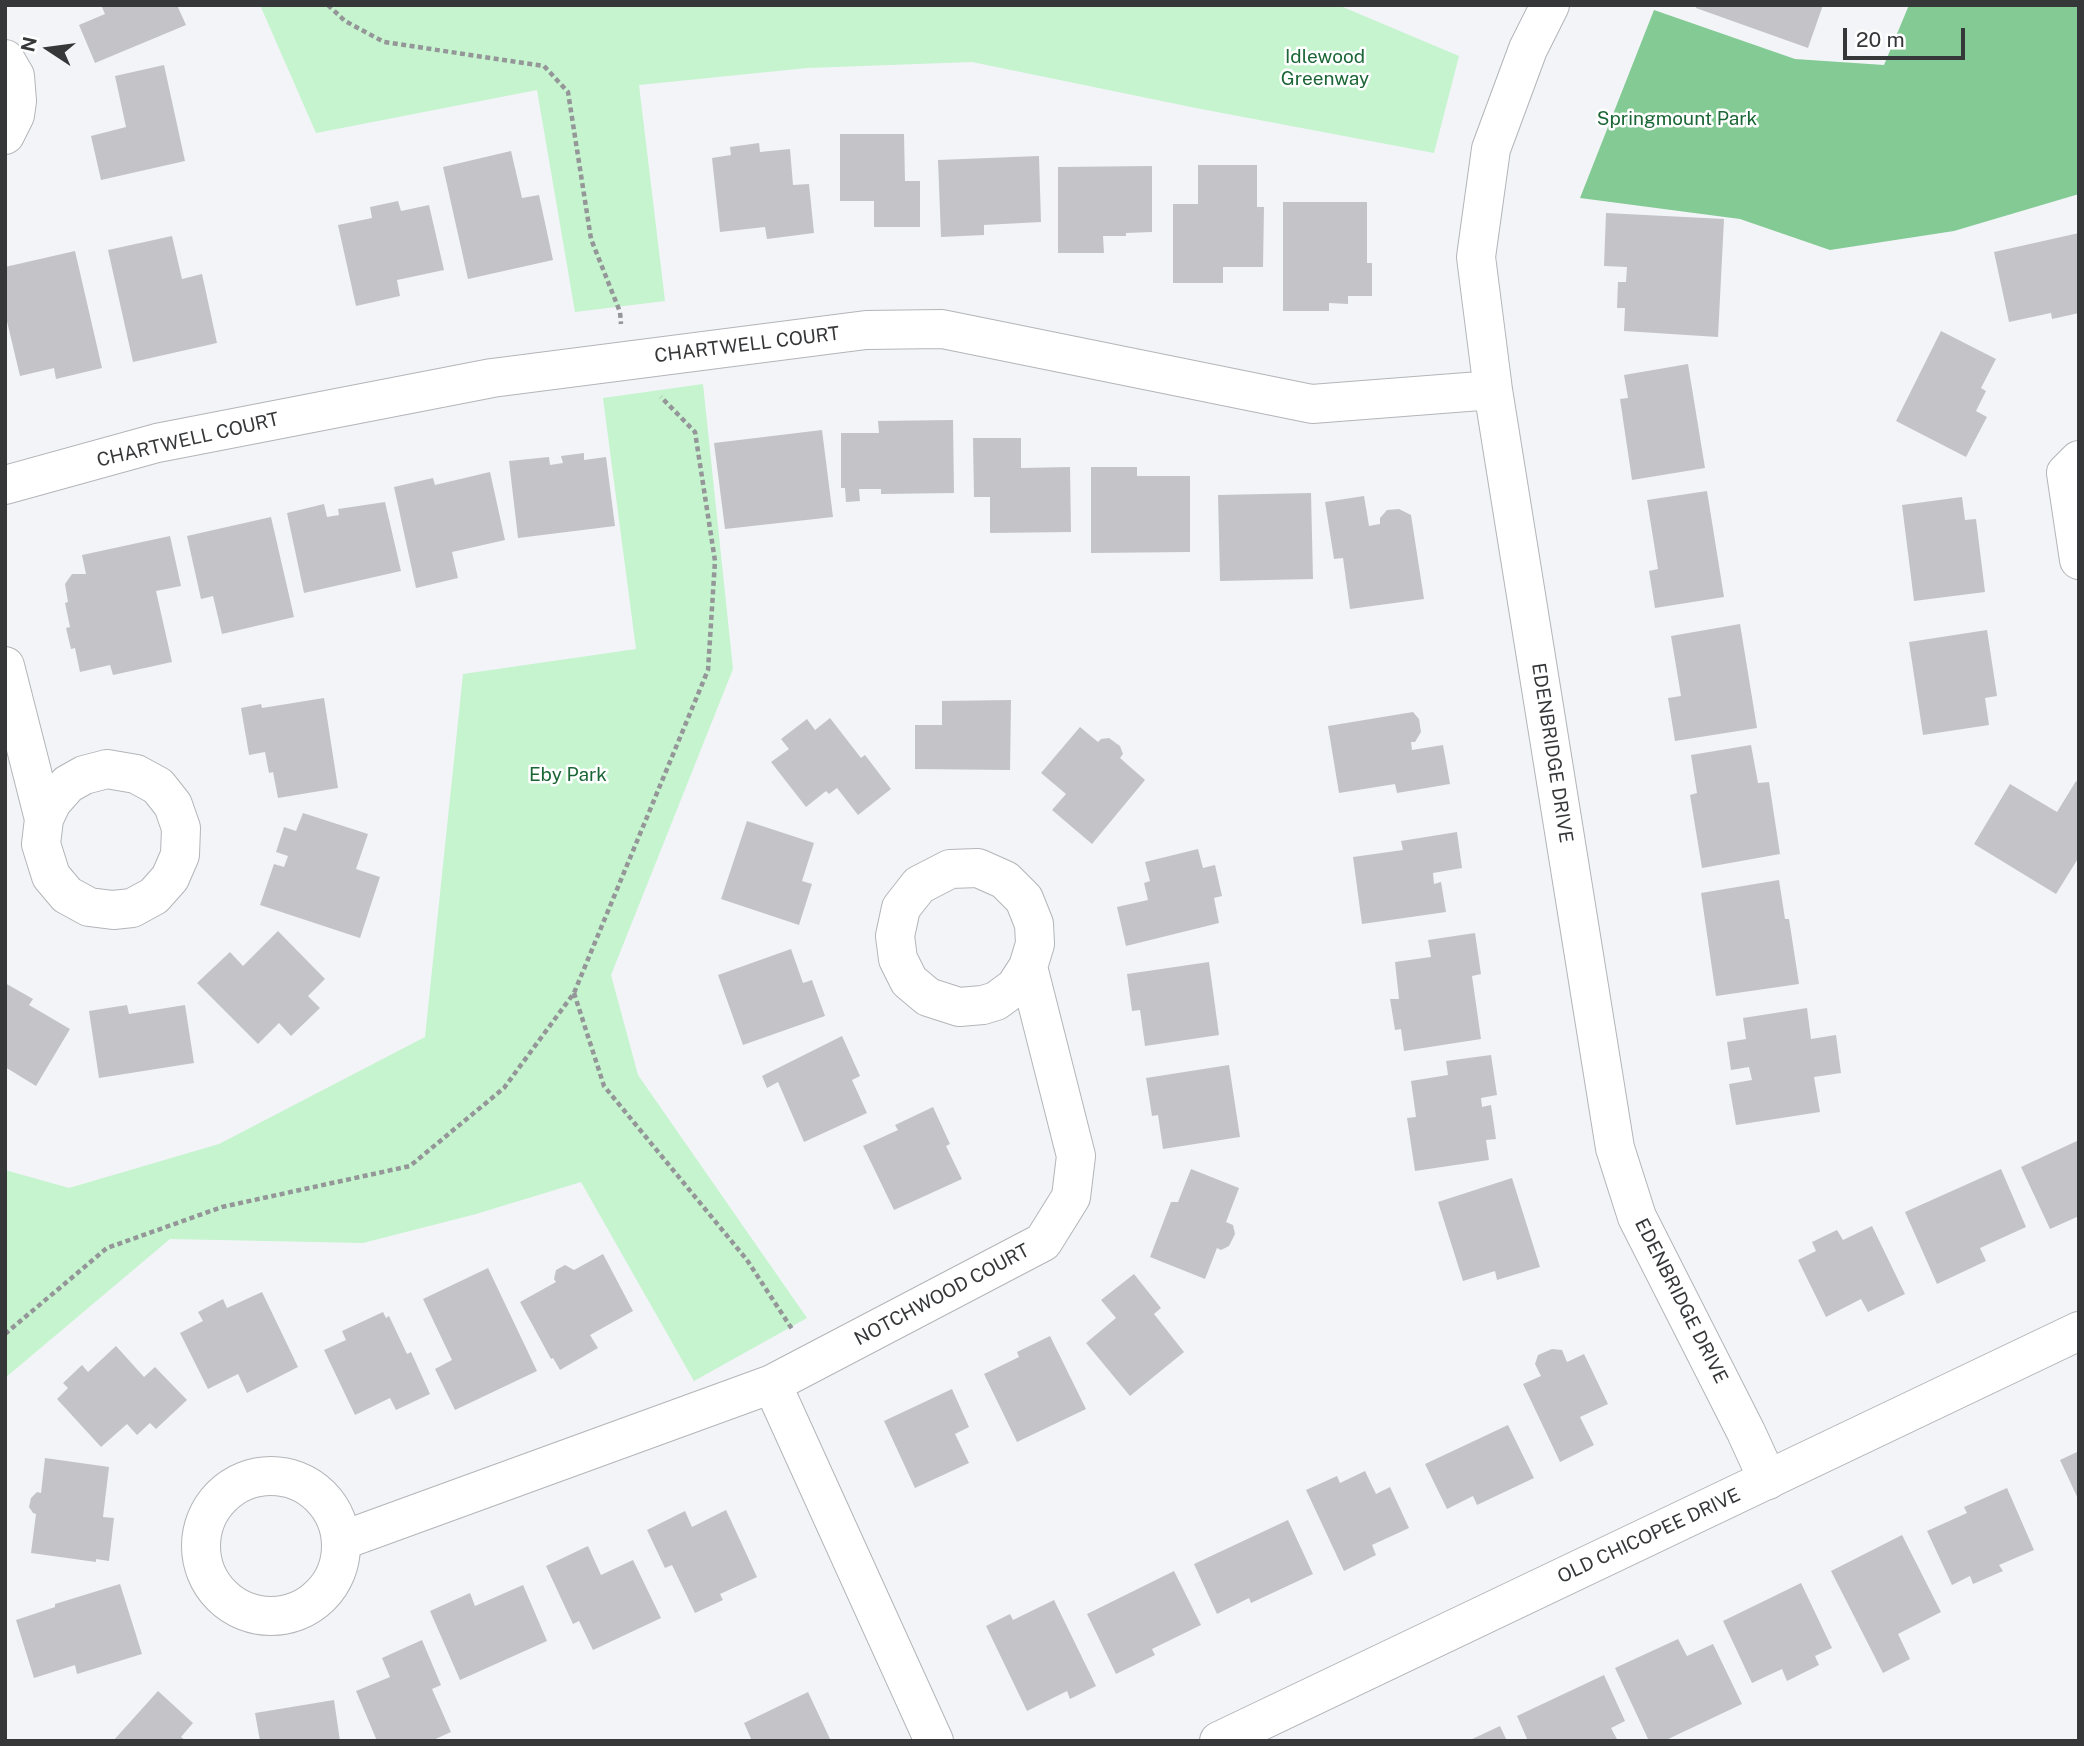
<!DOCTYPE html>
<style>
body{margin:0}
#map{position:relative;width:2084px;height:1746px;overflow:hidden;background:#f2f4f7;font-family:"Public Sans",sans-serif}
canvas{display:block}
.frame{position:absolute;inset:0;border:7px solid #363739;pointer-events:none}
.north{position:absolute;left:14px;top:14px;width:70px;height:70px;-webkit-text-stroke:5px #fff;paint-order:stroke;rotate:283deg;font-size:19px;font-weight:700;line-height:28px;text-align:center;color:#363739}
.north::after{content:'';display:block;margin:auto;width:24px;height:32px;background:#363739;clip-path:polygon(50% 0,100% 100%,50% 72%,0 100%)}
.scale{position:absolute;left:1843px;top:28px;width:122px;height:32px;box-sizing:border-box;border:4px solid #363739;border-top:0;padding-left:9px;font-size:21px;line-height:24px;white-space:nowrap;color:#363739;-webkit-text-stroke:5px #fff;paint-order:stroke}
</style>
<div id="map">
<canvas width="2084" height="1746"></canvas>
<div class="frame"></div>
<div class="north">N</div>
<div class="scale">20 m</div>
</div>
<script>
const ctx = document.querySelector('canvas').getContext('2d');
ctx.lineJoin = 'round';
function fillPath(path, color) {
  ctx.fillStyle = color;
  ctx.fill(path, 'evenodd');
}
function shape(rows) {
  const path = new Path2D();
  for (const r of rows) {
    if (r.length === 3) {
      path.moveTo(r[0] + r[2], r[1]);
      path.arc(r[0], r[1], r[2], 0, 2 * Math.PI);
      continue;
    }
    path.moveTo(r[0], r[1]);
    for (let i = 2; i < r.length; i += 2) path.lineTo(r[i], r[i + 1]);
  }
  return path;
}
function strokePath(path, color, width, dash) {
  ctx.strokeStyle = color;
  ctx.lineWidth = width;
  ctx.lineCap = dash ? 'butt' : 'round';
  ctx.setLineDash(dash || []);
  ctx.stroke(path);
}
function label(font, color, halo, rows, align = 'center') {
  ctx.font = font + ' "Public Sans",sans-serif';
  ctx.lineWidth = 5;
  ctx.setLineDash([]);
  ctx.textBaseline = 'middle';
  ctx.strokeStyle = halo;
  ctx.fillStyle = color;
  for (const [text, x, y, turn = 0] of rows) {
    ctx.save();
    ctx.translate(x, y);
    ctx.rotate((+turn || 0) * Math.PI / 180);
    ctx.textAlign = isNaN(turn) ? turn : align;
    if (halo) ctx.strokeText(text, 0, 0);
    ctx.fillText(text, 0, 0);
    ctx.restore();
  }
}
const green = shape([
 [260,5,1338,5,1459,56,1434,153,1196,108,972,62,807,68,639,85,665,301,575,312,537,90,316,133],
 [703,384,733,669,611,975,638,1075,807,1318,694,1381,581,1182,476,1214,363,1243,170,1239,5,1378,5,1170,69,1188,219,1144,425,1037,463,674,636,649,603,398]
]);
const forest = shape([
 [1909,5,2079,5,2079,194,1954,231,1830,250,1740,219,1580,198,1654,10,1795,59,1884,65]
]);
const building = shape([
 [101,5,177,5,186,25,95,63,79,25,105,14],
 [1697,5,1823,5,1808,48,1696,8],
 [164,65,185,161,101,180,91,136,126,127,115,76],
 [840,134,904,134,905,181,920,181,920,227,874,227,874,201,840,201],
 [759,143,760,152,790,149,793,185,809,184,814,233,767,239,765,227,720,232,712,158,731,155,730,147],
 [511,151,522,198,539,195,553,260,468,279,443,167],
 [1039,156,1041,222,984,225,984,235,941,237,938,160],
 [1198,165,1257,165,1257,207,1264,207,1263,267,1223,267,1223,283,1173,283,1173,204,1198,204],
 [1152,166,1152,232,1126,233,1126,236,1103,236,1104,253,1058,253,1058,167],
 [398,201,401,211,429,205,444,270,397,280,400,296,356,306,338,225,372,218,370,207],
 [1283,202,1367,202,1367,263,1372,263,1372,296,1348,296,1348,304,1329,303,1329,311,1283,311],
 [1606,213,1724,219,1718,337,1624,331,1625,308,1617,308,1618,282,1626,282,1627,267,1604,266],
 [2079,233,2079,313,2052,319,2051,313,2009,322,1994,252],
 [172,236,182,279,202,274,217,343,133,362,108,250],
 [75,251,102,368,56,379,54,368,20,376,5,313,5,267],
 [1941,331,1996,359,1981,388,1986,391,1976,411,1987,417,1966,457,1896,421],
 [1688,364,1705,468,1632,480,1620,399,1628,398,1624,375],
 [953,420,954,493,881,494,881,489,859,489,860,501,846,502,845,488,841,488,841,433,879,433,878,421],
 [822,430,833,517,725,529,714,443],
 [973,438,1021,438,1021,468,1070,467,1071,532,990,533,990,497,974,497],
 [584,453,584,460,606,457,615,526,518,538,509,461,549,457,550,465,563,463,561,456],
 [1091,467,1137,467,1137,476,1190,476,1190,552,1091,553],
 [490,472,505,540,452,552,458,578,416,588,394,487,433,478,435,485],
 [1707,491,1724,597,1655,608,1649,571,1658,569,1647,500],
 [1311,493,1313,579,1220,581,1218,495],
 [1364,496,1369,526,1380,524,1380,518,1387,510,1399,509,1411,515,1424,599,1350,609,1343,558,1334,559,1325,502],
 [1962,497,1965,520,1976,519,1985,592,1914,601,1902,505],
 [385,502,401,571,304,593,287,513,324,504,327,517,339,515,338,509],
 [271,517,294,617,222,634,213,596,201,599,187,536],
 [170,536,181,586,156,591,172,662,113,675,110,665,80,672,75,648,71,649,66,628,70,627,65,603,68,602,65,584,72,574,86,574,82,555],
 [1740,624,1757,728,1675,741,1668,698,1681,696,1671,636],
 [1987,630,1997,696,1985,698,1989,725,1923,735,1909,642],
 [324,698,338,788,278,798,273,772,269,773,265,752,249,755,241,708,261,704,262,708],
 [1011,700,1010,770,915,769,915,725,942,725,942,701],
 [1413,712,1419,719,1421,732,1415,742,1411,742,1412,750,1443,745,1450,784,1397,793,1395,784,1339,793,1328,726],
 [830,718,861,758,865,755,891,789,858,815,837,788,829,794,826,791,806,807,771,762,789,749,781,739,807,719,815,730],
 [1080,727,1098,742,1101,739,1109,738,1120,746,1123,754,1120,758,1145,780,1092,844,1052,810,1066,794,1041,773],
 [1751,745,1758,783,1769,782,1780,854,1702,868,1690,795,1697,793,1691,755],
 [2076,781,2079,783,2079,857,2056,894,1974,844,2010,784,2057,812],
 [303,813,368,834,356,869,380,877,360,938,260,905,274,864,284,867,288,856,276,852,284,827,296,831],
 [747,821,814,843,802,881,812,884,799,925,721,899],
 [1457,832,1462,868,1433,873,1434,884,1441,882,1446,912,1362,924,1353,857,1403,850,1401,841],
 [1198,849,1203,868,1215,865,1222,896,1214,898,1219,923,1126,946,1117,907,1148,900,1144,883,1150,881,1145,862],
 [1779,880,1785,919,1789,919,1799,984,1716,996,1701,893],
 [278,931,325,979,308,996,320,1008,291,1036,279,1023,258,1044,197,983,230,952,243,966],
 [1475,933,1481,974,1472,976,1481,1039,1404,1051,1401,1029,1395,1030,1390,999,1399,999,1395,962,1431,957,1428,940],
 [791,949,803,983,812,980,825,1016,743,1045,718,975],
 [1209,962,1219,1035,1145,1046,1140,1010,1132,1011,1127,974],
 [5,983,33,999,29,1005,70,1029,36,1086,5,1067],
 [127,1005,129,1014,185,1005,194,1063,99,1078,89,1011],
 [1807,1008,1811,1039,1836,1035,1841,1073,1814,1077,1820,1112,1736,1125,1729,1084,1752,1080,1749,1067,1731,1070,1727,1042,1746,1039,1743,1018],
 [842,1036,860,1076,852,1080,867,1113,804,1142,778,1082,767,1088,762,1076],
 [1491,1055,1497,1095,1481,1098,1482,1107,1491,1105,1496,1139,1486,1140,1489,1160,1415,1171,1407,1118,1416,1117,1411,1081,1448,1075,1446,1061],
 [1229,1065,1240,1137,1163,1149,1158,1115,1152,1116,1146,1078],
 [933,1107,950,1144,946,1146,962,1179,894,1210,863,1146,898,1130,895,1125],
 [2079,1140,2079,1216,2050,1229,2021,1167],
 [1191,1169,1239,1188,1226,1222,1233,1225,1235,1234,1229,1246,1221,1250,1217,1248,1205,1279,1150,1257,1171,1202,1178,1202],
 [2001,1169,2026,1227,1980,1248,1986,1261,1937,1284,1905,1212],
 [1512,1178,1540,1267,1497,1280,1495,1271,1463,1281,1438,1202],
 [1872,1226,1905,1294,1868,1312,1861,1299,1826,1317,1798,1260,1816,1251,1812,1242,1837,1230,1843,1240],
 [603,1254,633,1311,590,1335,598,1348,560,1370,553,1358,551,1359,520,1302,556,1282,554,1279,556,1270,565,1265,574,1270],
 [488,1268,537,1371,455,1410,435,1369,452,1360,423,1299],
 [1134,1274,1161,1308,1154,1314,1184,1352,1130,1396,1086,1343,1116,1318,1101,1300],
 [262,1292,298,1367,247,1393,238,1374,208,1389,180,1333,203,1321,198,1312,223,1299,227,1308],
 [383,1312,386,1318,389,1316,407,1354,411,1352,430,1394,396,1410,390,1398,355,1415,324,1350,346,1340,342,1331],
 [1050,1336,1086,1409,1017,1442,984,1374,1019,1357,1017,1352],
 [116,1346,144,1377,155,1367,187,1400,156,1429,150,1423,137,1435,127,1424,101,1447,57,1399,68,1388,63,1383,82,1365,88,1372],
 [1552,1349,1562,1350,1567,1362,1584,1354,1608,1404,1580,1417,1594,1445,1560,1462,1523,1384,1541,1376,1535,1364,1538,1355],
 [952,1389,969,1427,955,1434,969,1463,915,1488,884,1421],
 [1508,1425,1534,1478,1477,1505,1473,1496,1447,1509,1425,1464],
 [2079,1451,2079,1501,2060,1460],
 [45,1458,109,1467,103,1517,114,1518,109,1561,96,1559,96,1562,31,1553,36,1514,33,1513,29,1507,31,1498,37,1492,41,1493],
 [1365,1471,1376,1494,1390,1487,1409,1528,1372,1545,1376,1555,1344,1571,1306,1490,1337,1476,1340,1483],
 [2007,1488,2034,1550,1999,1565,2003,1571,1973,1584,1970,1576,1952,1585,1927,1531,1967,1513,1964,1507],
 [726,1510,757,1577,720,1594,723,1600,695,1613,672,1565,665,1568,647,1530,685,1511,692,1527],
 [1288,1520,1313,1574,1251,1603,1249,1598,1217,1614,1194,1564],
 [1902,1535,1941,1612,1898,1634,1910,1659,1883,1673,1831,1571],
 [588,1546,601,1575,633,1560,661,1618,593,1650,579,1621,573,1624,546,1566],
 [1174,1571,1201,1625,1152,1649,1155,1655,1116,1674,1087,1614],
 [1801,1583,1832,1648,1815,1656,1819,1665,1787,1681,1782,1669,1752,1683,1723,1621],
 [120,1584,142,1654,77,1674,75,1665,34,1678,16,1620,55,1607,55,1604],
 [523,1585,547,1641,460,1680,430,1611,470,1593,475,1606],
 [1054,1600,1096,1686,1070,1699,1067,1691,1027,1711,986,1626,1010,1614,1013,1620],
 [1678,1639,1687,1656,1713,1644,1742,1704,1664,1741,1649,1741,1615,1668],
 [422,1640,441,1685,432,1689,451,1732,431,1741,377,1741,356,1691,390,1677,382,1658],
 [1604,1675,1625,1721,1611,1728,1618,1741,1528,1741,1517,1716],
 [158,1691,193,1723,181,1737,186,1741,113,1741],
 [808,1692,831,1741,752,1741,744,1723],
 [334,1700,340,1741,260,1741,255,1713],
 [1500,1726,1507,1741,1468,1741]
]);
const path = shape([
 [328,5,345,21,384,42,544,66,568,92,591,239,620,312,621,324],
 [574,993,604,1086,747,1260,792,1329],
 [5,1334,107,1248,222,1207,410,1166,504,1088,574,993,708,670,715,561,695,432,661,397]
]);
const street = shape([
 [1550,5,1528,49,1491,149,1476,257,1493,390,1615,1148,1637,1217,1746,1432,1768,1480],
 [5,59,15,76,17,101,15,115,5,135],
 [2079,460,2066,473,2079,560],
 [5,485,157,443,492,378,866,330,942,329,1312,404,1493,390],
 [5,666,44,819,41,844,51,876,67,895,89,907,113,910,132,908,154,896,170,878,180,855,181,828,173,805,158,786,136,774,107,769,84,775,68,784,52,802,44,819],
 [772,1384,934,1741],
 [271,1546,70],
 [341,1541,772,1384,1043,1242,1071,1197,1076,1156,1028,967,1035,944,1034,924,1024,899,1005,880,978,868,950,869,919,885,901,908,895,936,898,959,909,981,928,997,959,1007,983,1005,996,1001,1015,987,1028,967]
]);
const secondary = shape([
 [1219,1741,2079,1331]
]);
const parkNames = [
 ["Idlewood",1325,57],
 ["Greenway",1325,79],
 ["Springmount Park",1677,119],
 ["Eby Park",568,775]
];
const streetNames = [
 ["CHARTWELL COURT",747,345,-7],
 ["CHARTWELL COURT",188,440,-13],
 ["EDENBRIDGE DRIVE",1552,753,81],
 ["NOTCHWOOD COURT",942,1295,-28],
 ["EDENBRIDGE DRIVE",1681,1301,63],
 ["OLD CHICOPEE DRIVE",1649,1536,-25]
];
fillPath(green, '#c5f4cf');
fillPath(forest, '#84ca95');
fillPath(building, '#c4c4c8');
strokePath(street, '#b3b5b8', 40);
strokePath(secondary, '#b3b5b8', 40);
strokePath(path, '#949698', 4.5, [5, 3.5]);
strokePath(street, '#fff', 38);
strokePath(secondary, '#fff', 38);
label('19px', '#1b6636', '#fff', parkNames);
label('19px', '#363739', '#fff', streetNames);
</script>
